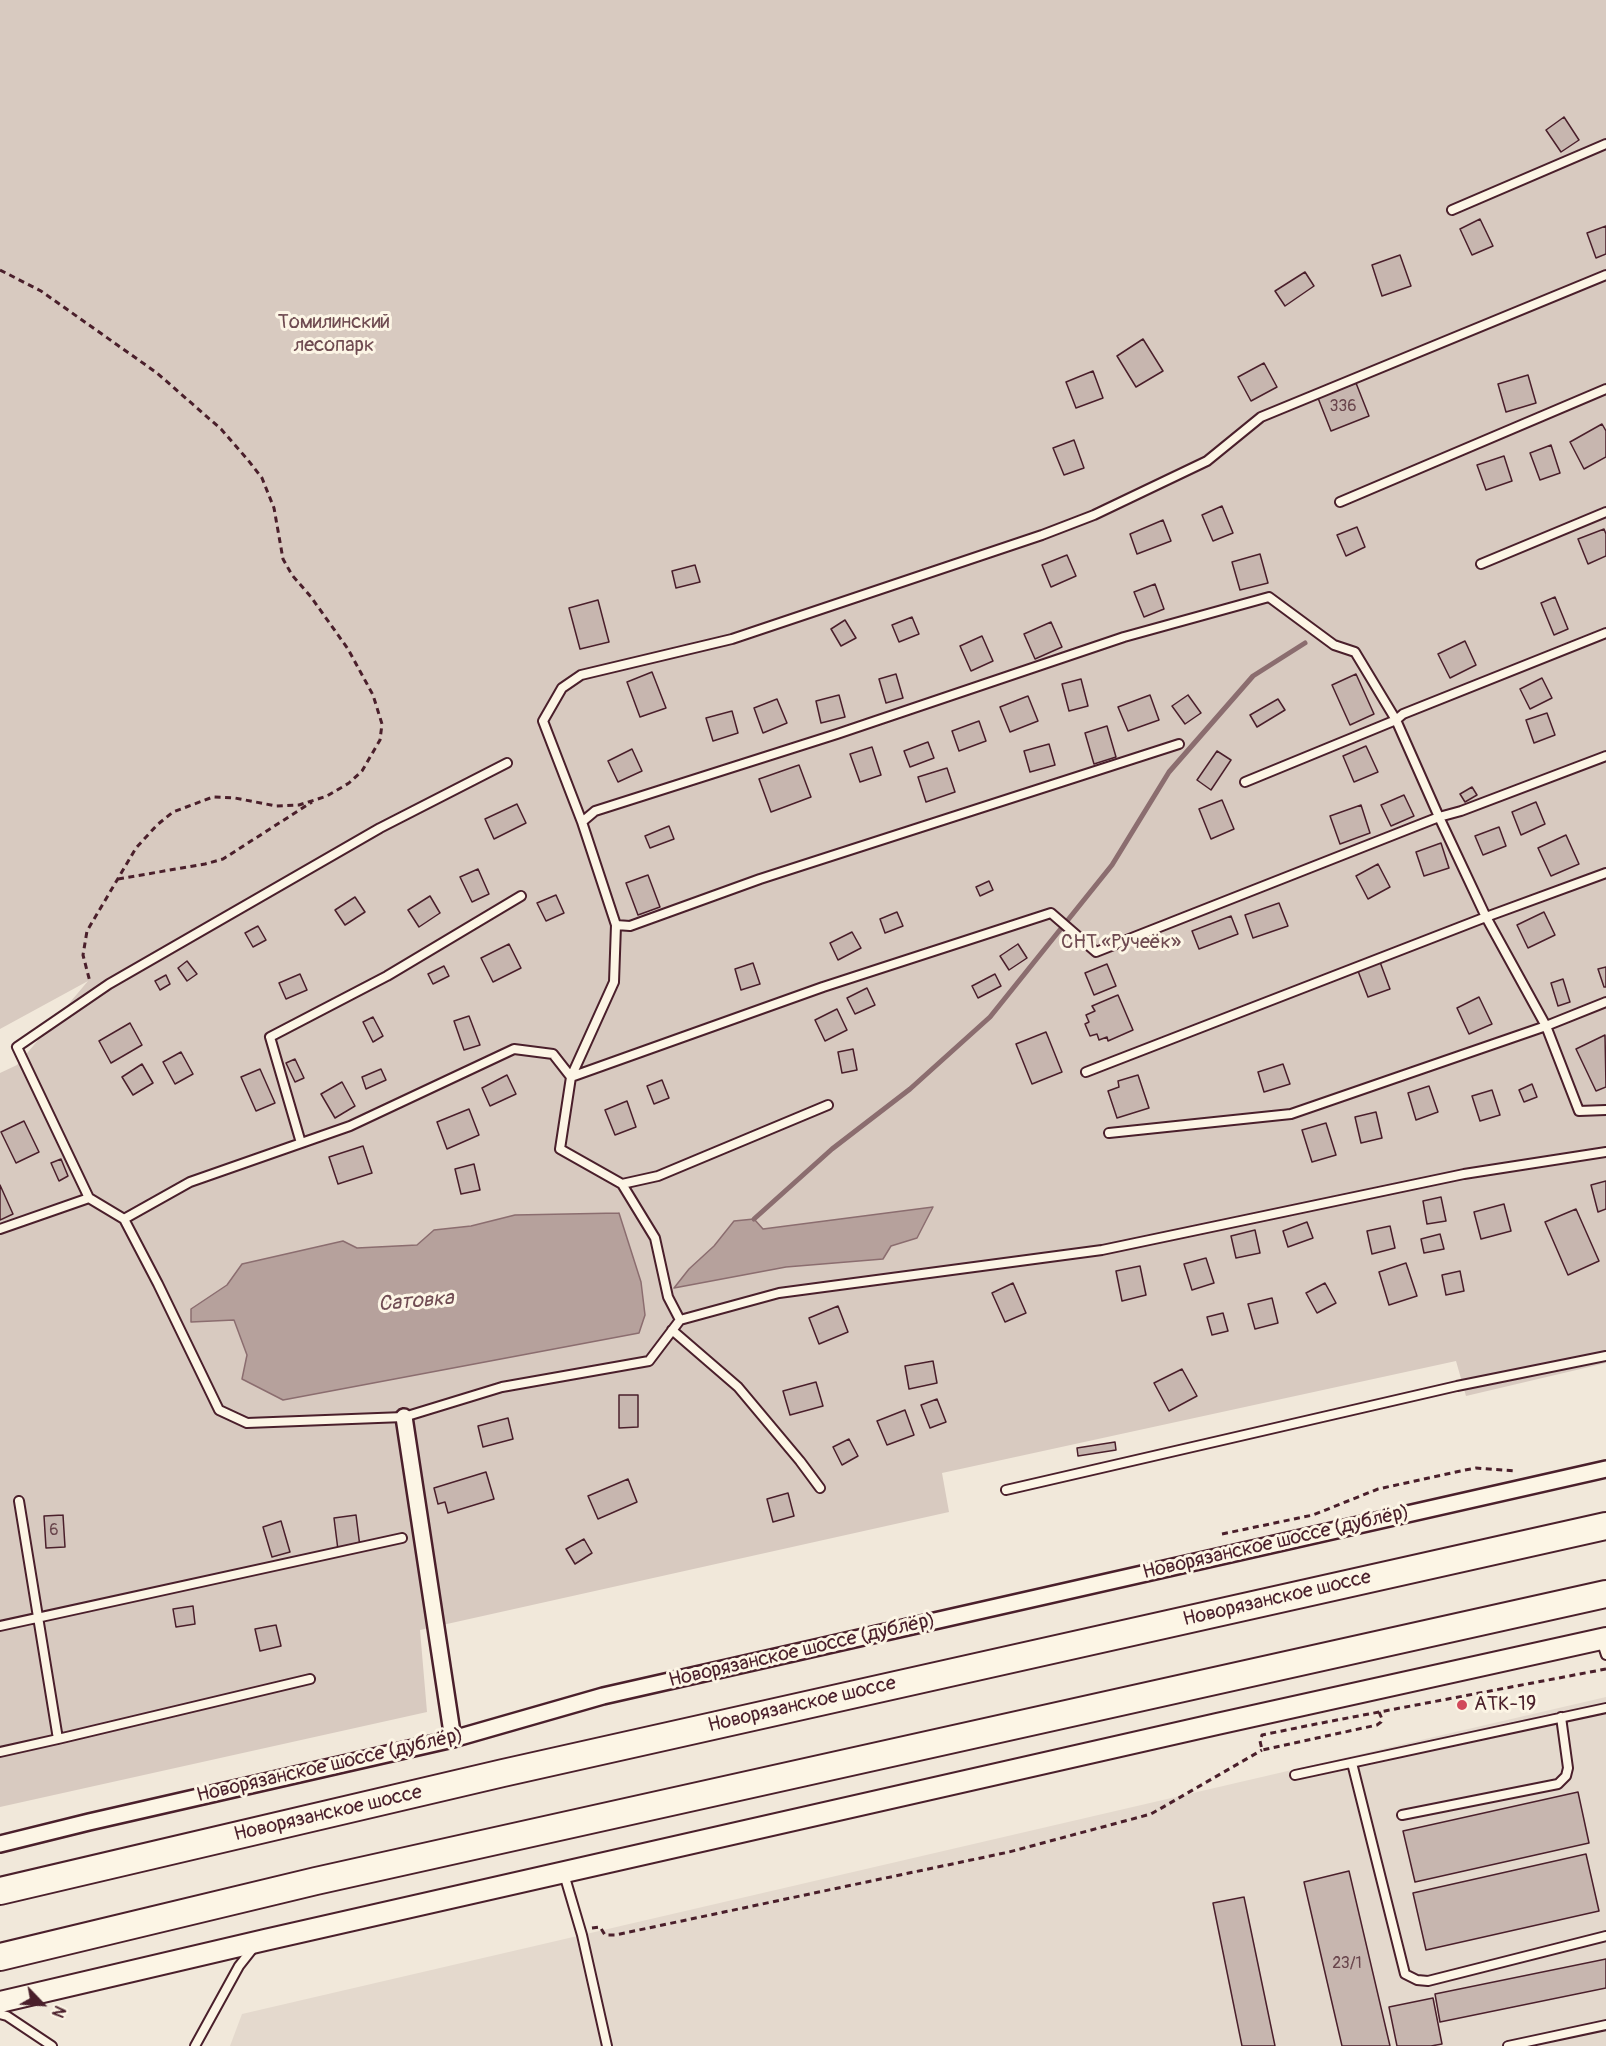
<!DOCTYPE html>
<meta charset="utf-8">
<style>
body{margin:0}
#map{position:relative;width:1606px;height:2046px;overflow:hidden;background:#f1e8da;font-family:Pangolin,sans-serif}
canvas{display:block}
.north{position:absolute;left:12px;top:1974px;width:60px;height:60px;-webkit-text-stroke:4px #fcf5e5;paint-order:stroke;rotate:115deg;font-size:16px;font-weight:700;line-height:24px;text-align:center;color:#4a1f2b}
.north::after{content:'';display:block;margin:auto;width:21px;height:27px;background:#4a1f2b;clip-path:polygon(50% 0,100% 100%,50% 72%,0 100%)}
</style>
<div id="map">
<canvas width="1606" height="2046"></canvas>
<div class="north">N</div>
</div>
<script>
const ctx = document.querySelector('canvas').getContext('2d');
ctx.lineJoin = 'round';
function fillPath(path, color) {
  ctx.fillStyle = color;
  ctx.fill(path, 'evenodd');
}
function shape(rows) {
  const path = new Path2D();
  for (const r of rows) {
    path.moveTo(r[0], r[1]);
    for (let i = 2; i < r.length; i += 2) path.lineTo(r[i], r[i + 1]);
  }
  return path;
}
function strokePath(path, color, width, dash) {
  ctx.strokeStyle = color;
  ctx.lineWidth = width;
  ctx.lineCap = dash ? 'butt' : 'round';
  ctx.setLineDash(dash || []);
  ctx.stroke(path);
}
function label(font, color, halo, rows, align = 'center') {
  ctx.font = font + ' Pangolin,sans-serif';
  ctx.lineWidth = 6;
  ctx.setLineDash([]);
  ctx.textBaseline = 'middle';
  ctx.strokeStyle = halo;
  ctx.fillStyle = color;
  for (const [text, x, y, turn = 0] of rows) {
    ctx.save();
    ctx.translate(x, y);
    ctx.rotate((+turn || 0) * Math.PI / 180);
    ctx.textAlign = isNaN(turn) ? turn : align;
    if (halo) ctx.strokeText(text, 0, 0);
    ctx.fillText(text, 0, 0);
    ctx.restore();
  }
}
const built = shape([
 [1606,1697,1606,2046,230,2046,242,2014]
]);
const green = shape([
 [0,0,1606,0,1606,1363,1466,1396,1456,1361,942,1473,949,1512,420,1630,427,1712,0,1807,0,1073,17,1065,88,981,0,1029]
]);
const water = shape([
 [933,1207,917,1238,891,1246,883,1259,786,1267,674,1288,689,1269,714,1246,734,1221,754,1219,763,1229,933,1207],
 [619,1213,641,1282,645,1315,639,1333,283,1400,242,1379,247,1355,234,1320,191,1322,191,1309,227,1285,242,1264,343,1241,357,1248,417,1245,434,1230,471,1226,515,1215,619,1213]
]);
const stream = shape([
 [754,1219,832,1149,910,1089,990,1017,1112,865,1169,772,1253,676,1305,643]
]);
const building = shape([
 [1564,117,1579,140,1561,152,1546,130,1564,117],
 [1480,219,1493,246,1472,255,1460,229,1480,219],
 [1606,226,1606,254,1596,258,1587,233,1606,226],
 [1400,255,1411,286,1382,296,1372,265,1400,255],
 [1305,272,1314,286,1285,306,1275,291,1305,272],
 [1143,339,1163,371,1136,387,1117,356,1143,339],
 [1264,363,1277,387,1251,401,1238,377,1264,363],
 [1093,371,1103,398,1076,408,1066,382,1093,371],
 [1528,375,1536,403,1506,412,1498,384,1528,375],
 [1356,383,1369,416,1331,431,1318,398,1356,383],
 [1602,424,1606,431,1606,457,1584,469,1570,442,1602,424],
 [1074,440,1084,468,1064,475,1053,448,1074,440],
 [1551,445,1560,473,1540,480,1530,453,1551,445],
 [1504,456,1512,481,1486,490,1477,465,1504,456],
 [1222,506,1233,533,1213,541,1202,515,1222,506],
 [1163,520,1171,541,1137,554,1130,534,1163,520],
 [1357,527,1365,547,1346,556,1337,535,1357,527],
 [1604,529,1606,534,1606,556,1588,564,1578,539,1604,529],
 [1260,554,1268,583,1240,590,1232,562,1260,554],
 [1067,555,1076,576,1051,587,1042,565,1067,555],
 [695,565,700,582,676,588,672,571,695,565],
 [1155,584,1164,609,1144,617,1134,592,1155,584],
 [1555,597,1568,629,1554,635,1541,603,1555,597],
 [598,600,609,642,580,649,569,608,598,600],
 [912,617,919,634,899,642,892,625,912,617],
 [845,620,856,638,841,646,831,629,845,620],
 [1051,622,1062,647,1035,659,1024,634,1051,622],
 [982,636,993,661,971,671,960,646,982,636],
 [1465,641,1476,665,1450,678,1438,654,1465,641],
 [652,672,666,708,640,717,627,682,652,672],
 [896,674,903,698,886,703,879,679,896,674],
 [1356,674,1374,714,1350,725,1332,685,1356,674],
 [1542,678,1552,698,1530,709,1520,689,1542,678],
 [1081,679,1088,706,1069,711,1062,684,1081,679],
 [839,695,845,717,821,723,816,701,839,695],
 [1150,695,1159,720,1128,731,1118,707,1150,695],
 [1188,695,1201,713,1185,724,1172,706,1188,695],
 [1028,696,1038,721,1010,732,1000,707,1028,696],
 [777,699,787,723,763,733,754,708,777,699],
 [1278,699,1285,710,1257,727,1250,715,1278,699],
 [732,711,738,733,713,741,706,718,732,711],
 [1547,713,1555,735,1534,743,1526,720,1547,713],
 [979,721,986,741,959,751,952,731,979,721],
 [1107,726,1116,757,1094,764,1085,733,1107,726],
 [928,742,934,758,910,767,904,751,928,742],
 [1049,744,1055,765,1030,772,1024,751,1049,744],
 [1366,746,1378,772,1354,782,1343,756,1366,746],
 [872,747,881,775,860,782,850,754,872,747],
 [632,749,642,771,618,782,608,761,632,749],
 [1217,751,1231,760,1211,790,1197,780,1217,751],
 [799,765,811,797,771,812,759,779,799,765],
 [947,768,955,792,926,802,918,777,947,768],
 [1472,787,1477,795,1465,802,1460,794,1472,787],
 [1404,795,1414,816,1391,826,1381,805,1404,795],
 [1222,800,1234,829,1211,839,1199,809,1222,800],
 [1536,802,1545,824,1521,835,1512,812,1536,802],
 [517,804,526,823,494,839,485,819,517,804],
 [1361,805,1370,833,1340,844,1330,816,1361,805],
 [669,826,674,839,650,848,645,836,669,826],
 [1499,827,1506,846,1483,855,1475,836,1499,827],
 [1566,835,1579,864,1551,876,1538,848,1566,835],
 [1441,843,1449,868,1424,876,1416,852,1441,843],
 [1378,864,1390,887,1368,899,1356,876,1378,864],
 [478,869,489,894,472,902,460,877,478,869],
 [648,875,660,907,638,915,626,883,648,875],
 [989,881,993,890,980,896,976,887,989,881],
 [556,895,564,913,546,921,537,903,556,895],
 [430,896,440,913,419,927,408,910,430,896],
 [355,897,365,912,345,925,335,910,355,897],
 [1279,903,1288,926,1253,938,1245,915,1279,903],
 [897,912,903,926,885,933,880,919,897,912],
 [1544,912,1555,935,1528,948,1517,925,1544,912],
 [1231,916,1238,934,1199,949,1192,931,1231,916],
 [258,926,266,940,253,947,245,933,258,926],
 [852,932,861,948,838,960,830,943,852,932],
 [509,944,521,968,493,982,481,958,509,944],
 [1018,944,1027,958,1009,970,1000,956,1018,944],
 [187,961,197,974,187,981,178,968,187,961],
 [1380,962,1390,989,1368,997,1358,971,1380,962],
 [753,963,760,984,741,990,735,969,753,963],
 [1107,964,1116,986,1094,995,1085,973,1107,964],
 [444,966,449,976,433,984,428,974,444,966],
 [1606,967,1606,987,1604,987,1598,969,1606,967],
 [300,974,307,990,286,999,279,983,300,974],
 [995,974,1001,986,978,998,972,986,995,974],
 [166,975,170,984,160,990,155,981,166,975],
 [1563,979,1570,1002,1558,1006,1551,983,1563,979],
 [867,988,875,1005,855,1014,847,998,867,988],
 [1118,995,1133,1030,1108,1041,1107,1037,1099,1040,1097,1034,1090,1036,1085,1024,1089,1022,1086,1015,1095,1011,1092,1006,1118,995],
 [1479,997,1492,1024,1469,1034,1457,1008,1479,997],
 [837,1009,847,1030,825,1041,815,1020,837,1009],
 [469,1016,480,1045,464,1050,454,1021,469,1016],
 [373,1017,383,1036,373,1042,363,1022,373,1017],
 [130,1023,142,1045,111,1063,99,1041,130,1023],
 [1046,1032,1062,1072,1032,1084,1016,1044,1046,1032],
 [1605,1035,1606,1087,1596,1091,1576,1049,1605,1035],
 [853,1049,857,1070,842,1073,838,1052,853,1049],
 [181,1052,193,1074,175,1084,163,1062,181,1052],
 [295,1059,304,1078,295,1082,286,1063,295,1059],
 [142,1064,153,1083,133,1095,122,1077,142,1064],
 [1283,1064,1290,1084,1264,1092,1258,1072,1283,1064],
 [260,1069,275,1103,256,1111,241,1077,260,1069],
 [381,1069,386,1080,366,1089,362,1077,381,1069],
 [507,1075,516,1094,490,1106,482,1088,507,1075],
 [1138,1075,1149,1108,1117,1118,1108,1091,1119,1087,1118,1081,1138,1075],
 [662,1080,669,1098,654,1104,647,1086,662,1080],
 [342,1082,355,1106,335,1118,321,1094,342,1082],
 [1532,1084,1537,1097,1524,1102,1519,1090,1532,1084],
 [1429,1086,1438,1112,1416,1120,1408,1093,1429,1086],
 [1492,1090,1500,1115,1480,1121,1472,1096,1492,1090],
 [627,1101,636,1127,615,1135,605,1110,627,1101],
 [469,1109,479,1135,447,1149,437,1122,469,1109],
 [1376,1112,1382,1138,1361,1143,1355,1117,1376,1112],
 [24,1121,39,1152,16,1163,1,1132,24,1121],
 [1326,1123,1336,1155,1312,1162,1302,1130,1326,1123],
 [363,1146,372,1173,338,1184,329,1157,363,1146],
 [61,1159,68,1176,59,1181,51,1163,61,1159],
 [474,1164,480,1190,461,1194,455,1169,474,1164],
 [1606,1181,1606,1209,1598,1212,1591,1185,1606,1181],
 [0,1185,13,1214,0,1220,0,1185],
 [1441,1197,1446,1221,1427,1224,1423,1201,1441,1197],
 [1504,1204,1511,1231,1481,1239,1474,1212,1504,1204],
 [1576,1209,1599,1261,1568,1275,1545,1222,1576,1209],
 [1307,1222,1313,1238,1288,1247,1283,1231,1307,1222],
 [1390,1226,1395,1248,1372,1254,1367,1231,1390,1226],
 [1255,1230,1260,1253,1236,1258,1231,1236,1255,1230],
 [1440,1234,1444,1249,1424,1253,1421,1239,1440,1234],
 [1206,1258,1214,1283,1192,1290,1184,1264,1206,1258],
 [1406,1263,1417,1296,1389,1305,1379,1272,1406,1263],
 [1140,1266,1146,1295,1122,1301,1116,1271,1140,1266],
 [1460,1271,1464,1291,1446,1295,1442,1275,1460,1271],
 [1013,1283,1026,1313,1005,1322,992,1293,1013,1283],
 [1325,1283,1336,1303,1317,1313,1306,1293,1325,1283],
 [1272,1298,1278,1323,1255,1329,1248,1304,1272,1298],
 [838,1306,848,1332,819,1344,809,1318,838,1306],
 [1223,1313,1228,1331,1212,1335,1207,1317,1223,1313],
 [933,1361,937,1383,909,1389,905,1366,933,1361],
 [1182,1369,1197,1396,1169,1411,1154,1383,1182,1369],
 [816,1382,823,1406,790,1415,783,1391,816,1382],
 [619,1395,638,1395,638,1427,619,1428,619,1395],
 [937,1399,946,1422,930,1428,921,1405,937,1399],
 [905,1410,914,1435,887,1445,877,1421,905,1410],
 [508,1418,513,1439,483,1447,478,1426,508,1418],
 [849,1439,858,1456,842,1465,833,1447,849,1439],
 [1115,1442,1116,1450,1078,1456,1077,1448,1115,1442],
 [486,1472,494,1499,448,1513,445,1502,438,1504,434,1488,486,1472],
 [628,1479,637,1502,598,1519,588,1496,628,1479],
 [788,1493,794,1516,773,1522,767,1499,788,1493],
 [63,1515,65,1547,46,1548,44,1516,63,1515],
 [356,1515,360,1547,338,1550,334,1518,356,1515],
 [281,1521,290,1552,272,1557,263,1527,281,1521],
 [584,1539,592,1553,575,1564,566,1549,584,1539],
 [193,1606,195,1624,176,1627,173,1609,193,1606],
 [276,1625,281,1646,260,1651,255,1629,276,1625],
 [1578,1792,1589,1843,1415,1882,1403,1831,1578,1792],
 [1586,1854,1599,1911,1426,1950,1413,1893,1586,1854],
 [1349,1871,1390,2046,1342,2046,1304,1882,1349,1871],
 [1244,1897,1275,2046,1242,2046,1213,1903,1244,1897],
 [1606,1959,1606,1988,1440,2022,1435,1994,1606,1959],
 [1433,1998,1442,2044,1431,2046,1397,2046,1389,2007,1433,1998]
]);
const path = shape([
 [0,270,41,291,157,373,221,429,248,460,262,478,274,508,283,559,292,575,311,597,348,649,373,695,382,724,380,740,362,771,349,783,327,796,299,805,276,806,235,798,213,797,173,812,157,825,136,848,87,931,83,955,90,982],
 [118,879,205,864,223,859,312,802],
 [1222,1534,1313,1515,1378,1489,1465,1470,1476,1468,1516,1471],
 [1379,1712,1382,1719,1381,1722,1377,1725,1262,1750,1260,1741,1262,1735,1316,1724,1606,1669],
 [592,1928,600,1927,605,1935,615,1935,1009,1852,1151,1814,1262,1750]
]);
const service = shape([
 [1452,210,1606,144],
 [1340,502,1606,389],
 [1481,564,1606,512],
 [1606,756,1461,811,1439,817,1096,952,1051,913,823,987,571,1077,614,982,616,925,582,822,595,811,837,734,1124,637,1269,597,1334,645,1355,652,1396,720,1439,817,1486,917,1546,1026,1579,1111,1606,1110],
 [1245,782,1396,720,1403,714,1606,633],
 [582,822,543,721,562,688,581,675,732,639,1042,535,1094,515,1207,461,1261,417,1606,275],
 [616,925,630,926,760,879,1179,744],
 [1086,1072,1486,917,1606,873],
 [1109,1133,1291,1114,1546,1026,1606,1002],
 [301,1143,270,1037,387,976,521,896],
 [622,1184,658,1176,828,1105],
 [124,1219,89,1198,17,1047,109,984,380,828,507,763],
 [0,1229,89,1198],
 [680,1320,649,1361,502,1387,404,1417,247,1423,219,1410,158,1284,124,1219,190,1182,350,1126,514,1049,553,1054,571,1077,560,1149,622,1184,655,1238,668,1297,680,1320,779,1293,1102,1250,1464,1174,1606,1152],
 [672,1330,738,1387,800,1461,820,1488],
 [1006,1490,1457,1386,1606,1356],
 [0,1626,402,1538],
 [1601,1640,1606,1655],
 [58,1739,310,1679],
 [0,1752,58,1739,19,1501],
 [1352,1763,1405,1974,1417,1980,1428,1981,1606,1936],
 [1295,1775,1606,1708],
 [1402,1815,1558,1784,1566,1776,1568,1768,1561,1717],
 [564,1874,582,1935,607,2046],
 [0,2014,7,2016,52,2046],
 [195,2046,239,1966,254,1947],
 [1508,2046,1606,2025]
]);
const minor = shape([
 [404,1417,453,1739],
 [0,1844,89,1822,453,1739,603,1696,1606,1469]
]);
const tertiary = shape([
 [0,2002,265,1940,1217,1724,1606,1638]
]);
const trunk = shape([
 [0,1891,503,1773,1606,1526],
 [0,1957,316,1881,1606,1594]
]);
const markers = [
 [1462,1705,6,"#d1495b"]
];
const numberNames = [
 ["336",1343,407],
 ["6",54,1531],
 ["23/1",1347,1964]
];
const parkNames = [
 ["Томилинский",334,323],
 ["лесопарк",334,346],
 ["СНТ «Ручеёк»",1121,943]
];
const streetNames = [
 ["Новорязанское шоссе (дублёр)",1276,1543,-13],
 ["Новорязанское шоссе",1277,1599,-13],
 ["Новорязанское шоссе (дублёр)",802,1651,-13],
 ["Новорязанское шоссе",802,1705,-13],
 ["Новорязанское шоссе (дублёр)",330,1766,-13],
 ["Новорязанское шоссе",328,1814,-13]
];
const poiNames = [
 ["АТК-19",1474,1705]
];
const waterNames = [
 ["Сатовка",416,1302,-5]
];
fillPath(built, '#e4d9cd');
fillPath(green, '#d8cac0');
fillPath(water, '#b6a19c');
strokePath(water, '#8b6d6f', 1.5);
strokePath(stream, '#8b6d6f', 5);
fillPath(building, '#c7b6af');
strokePath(building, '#4a1f2b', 1.5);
strokePath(service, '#4a1f2b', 12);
strokePath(minor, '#4a1f2b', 20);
strokePath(tertiary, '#4a1f2b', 24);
strokePath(trunk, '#4a1f2b', 30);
strokePath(path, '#4a1f2b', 3, [6, 4.5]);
strokePath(service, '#fcf5e5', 8);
strokePath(minor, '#fcf5e5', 15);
strokePath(tertiary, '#fcf5e5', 20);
strokePath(trunk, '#fcf5e5', 26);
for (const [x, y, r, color] of markers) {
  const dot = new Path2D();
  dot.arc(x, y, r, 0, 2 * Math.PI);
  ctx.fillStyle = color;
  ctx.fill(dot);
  strokePath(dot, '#fcf5e5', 2);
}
label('16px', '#69454c', null, numberNames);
label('20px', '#6e4a50', '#fcf5e5', parkNames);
label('20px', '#4a1f2b', '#fcf5e5', streetNames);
label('20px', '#4a1f2b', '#fcf5e5', poiNames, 'left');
label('italic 21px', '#704c53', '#fcf5e5', waterNames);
</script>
